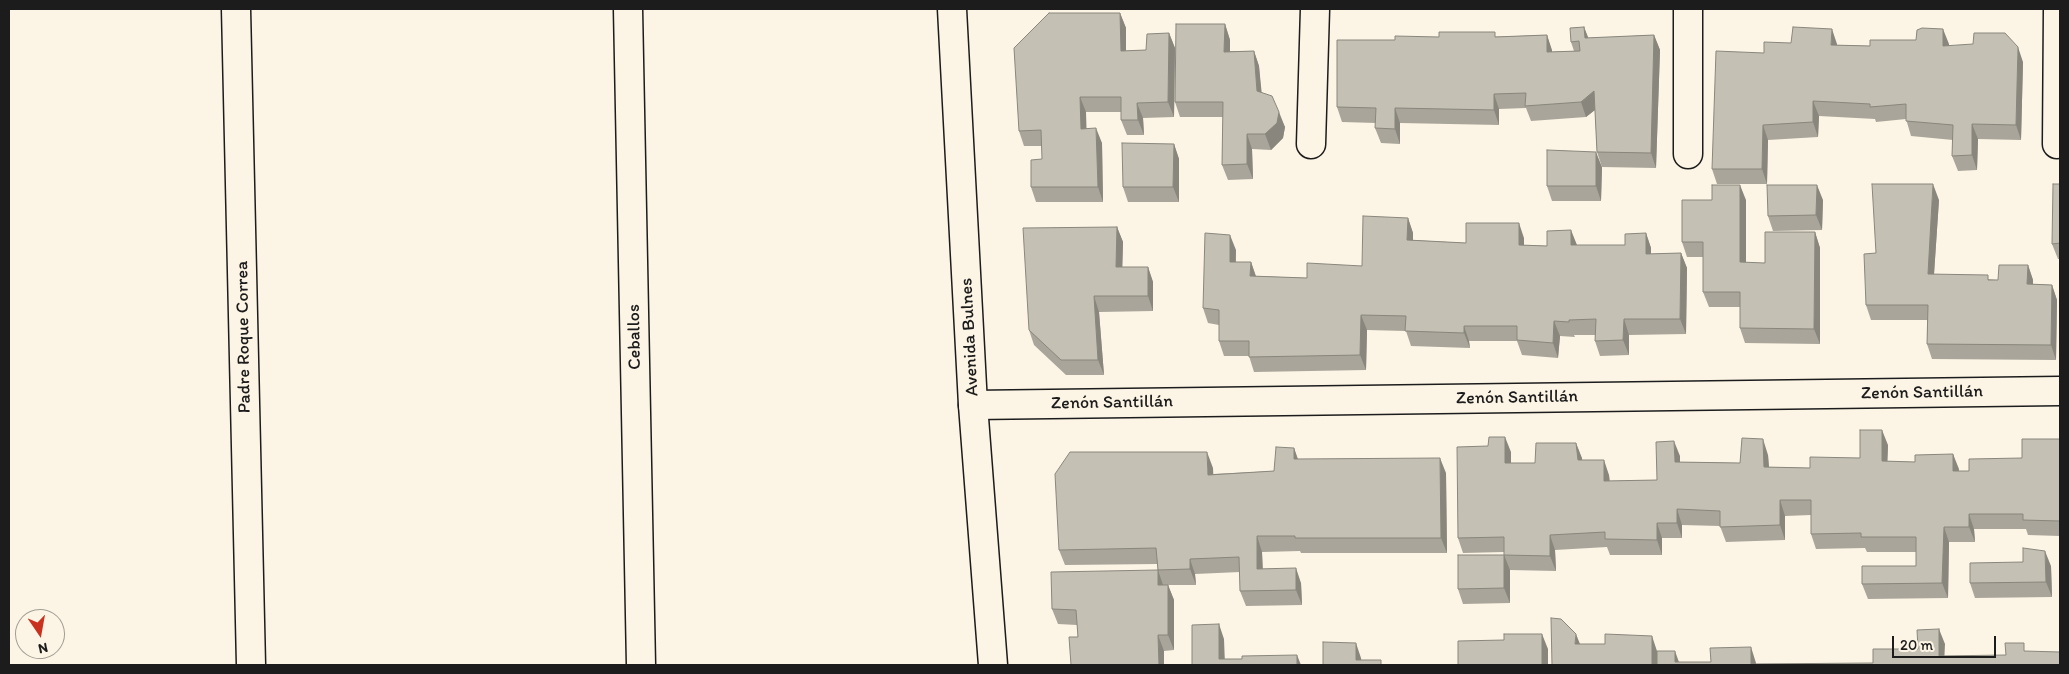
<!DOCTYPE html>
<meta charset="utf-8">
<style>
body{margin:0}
#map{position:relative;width:2069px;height:674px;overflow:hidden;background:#fcf5e5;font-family:Itim,sans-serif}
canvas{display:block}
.frame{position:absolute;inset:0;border:10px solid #1c1c1c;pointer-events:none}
.north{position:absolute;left:15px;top:609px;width:50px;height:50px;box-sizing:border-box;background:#fcf5e5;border:1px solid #a29e95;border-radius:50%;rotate:168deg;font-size:14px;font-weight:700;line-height:20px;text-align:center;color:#1c1c1c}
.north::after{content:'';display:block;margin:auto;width:18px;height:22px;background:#c8321e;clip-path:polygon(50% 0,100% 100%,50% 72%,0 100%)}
.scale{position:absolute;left:1892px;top:636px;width:104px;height:22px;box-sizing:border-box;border:2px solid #1c1c1c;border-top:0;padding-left:6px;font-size:15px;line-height:18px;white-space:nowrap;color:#1c1c1c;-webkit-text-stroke:4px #fcf5e5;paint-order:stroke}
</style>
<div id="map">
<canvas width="2069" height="674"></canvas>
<div class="frame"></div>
<div class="north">N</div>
<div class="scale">20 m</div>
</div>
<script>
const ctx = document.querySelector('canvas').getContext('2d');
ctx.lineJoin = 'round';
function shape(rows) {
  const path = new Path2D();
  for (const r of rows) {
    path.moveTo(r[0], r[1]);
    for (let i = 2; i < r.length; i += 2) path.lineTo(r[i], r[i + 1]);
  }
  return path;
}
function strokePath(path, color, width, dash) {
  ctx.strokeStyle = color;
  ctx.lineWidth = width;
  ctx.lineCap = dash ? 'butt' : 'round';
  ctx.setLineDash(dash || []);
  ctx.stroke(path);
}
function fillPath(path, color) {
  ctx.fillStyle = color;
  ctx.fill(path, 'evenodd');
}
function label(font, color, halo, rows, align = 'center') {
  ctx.font = font + ' Itim,sans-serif';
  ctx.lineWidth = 4;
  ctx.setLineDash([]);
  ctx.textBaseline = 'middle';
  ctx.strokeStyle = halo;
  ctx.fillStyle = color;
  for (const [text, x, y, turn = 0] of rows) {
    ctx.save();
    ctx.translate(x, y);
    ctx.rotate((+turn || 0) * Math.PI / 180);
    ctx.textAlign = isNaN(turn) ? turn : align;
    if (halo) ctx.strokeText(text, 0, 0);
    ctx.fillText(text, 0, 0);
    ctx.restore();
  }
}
const street = shape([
 [236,9,251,665],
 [628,9,641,665],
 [1688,9,1688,154],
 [1311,144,1315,9],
 [2057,144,2058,9],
 [973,405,2060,391]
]);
const secondary = shape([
 [952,9,973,405,993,665]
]);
const wall = shape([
 [1120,13,1126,28,1126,51,1146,50,1169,33,1175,48,1174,117,1143,118,1144,135,1127,135,1121,120,1121,112,1086,112,1086,129,1102,143,1103,202,1036,202,1031,187,1042,159,1042,146,1024,146,1019,131],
 [1225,24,1230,40,1230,51,1254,51,1259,66,1261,92,1285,127,1283,138,1271,150,1252,149,1253,179,1228,180,1222,165,1223,117,1180,117,1175,102],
 [1584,27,1588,38,1654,35,1660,50,1656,168,1602,167,1597,152,1595,110,1586,117,1531,121,1526,108,1499,109,1499,125,1400,123,1400,144,1381,143,1375,128,1376,123,1342,122,1337,107,1395,40,1547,35,1552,52,1574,51,1571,42],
 [1837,44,1837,45,1870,46,1949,44,1949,45,2023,62,2021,140,1978,139,1977,170,1958,171,1952,156,1953,140,1911,136,1906,119,1876,122,1875,119,1819,116,1818,137,1768,140,1767,184,1717,184,1712,169],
 [1174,144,1179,159,1179,202,1128,202,1123,187],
 [1602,167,1601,201,1552,201,1547,186],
 [2060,184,2060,259,2058,259,2052,244],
 [1746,200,1746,263,1765,263,1815,232,1820,248,1820,344,1745,343,1740,328,1740,307,1709,307,1703,292,1703,257,1687,257,1682,242],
 [1823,200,1822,230,1773,231,1768,216],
 [1939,200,1934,274,1998,280,2028,265,2033,280,2033,284,2052,285,2057,300,2056,360,1932,359,1927,344,1927,320,1871,320,1866,305,1876,253],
 [1408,218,1413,233,1413,240,1466,243,1524,238,1524,245,1547,246,1577,245,1625,245,1646,233,1651,248,1651,254,1681,253,1687,268,1686,334,1629,335,1629,355,1600,356,1595,341,1595,335,1574,335,1575,337,1560,336,1558,358,1522,355,1517,341,1469,341,1470,348,1411,346,1406,331,1367,330,1366,370,1254,372,1249,356,1224,356,1219,341,1219,325,1208,323,1203,308,1236,250,1236,262,1251,262,1256,276,1307,278,1362,266],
 [1117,227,1123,242,1122,267,1148,267,1153,282,1153,311,1099,312,1104,375,1066,375,1034,345,1029,330],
 [2060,439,2060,536,2028,535,2026,529,1974,529,1975,542,1949,542,1948,598,1868,599,1862,584,1916,566,1916,552,1867,552,1865,548,1816,549,1811,534,1811,515,1785,516,1785,540,1726,542,1720,526,1682,525,1682,538,1662,538,1662,555,1610,555,1607,547,1555,550,1556,571,1510,570,1510,603,1463,604,1458,589,1504,555,1504,552,1463,553,1458,538,1511,452,1511,463,1535,463,1576,443,1582,460,1609,475,1610,481,1657,480,1680,456,1680,462,1740,463,1768,455,1769,467,1810,468,1860,458,1888,445,1887,461,1915,462,1953,454,1958,471,1969,471,2022,458],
 [1294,448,1298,459,1446,473,1447,553,1301,553,1300,551,1262,552,1263,569,1301,583,1302,605,1246,606,1240,591,1240,572,1195,574,1196,585,1168,585,1174,600,1174,650,1164,651,1164,665,1071,665,1078,637,1077,625,1058,624,1052,609,1158,570,1163,585,1158,570,1157,564,1065,565,1059,550,1213,468,1213,474,1274,471],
 [2023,562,2051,566,2052,597,1975,598,1970,583]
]);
const shadedWall = shape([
 [1120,13,1126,28,1126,66,1121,51],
 [1225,24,1230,40,1230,67,1224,52],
 [1584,27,1590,42,1585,38],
 [1832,29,1837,44,1836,60,1831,45],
 [1943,29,1949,44,1948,61,1943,46],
 [1169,33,1175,48,1174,117,1168,102],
 [1547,35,1552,50,1552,67,1547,52],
 [1654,35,1660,50,1656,168,1651,153],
 [2018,47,2023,62,2021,140,2016,125],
 [1254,51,1259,66,1263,106,1257,91],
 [1594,91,1600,106,1586,117,1581,102],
 [1494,94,1499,109,1499,125,1494,110],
 [1080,97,1086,112,1087,144,1081,129],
 [1813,101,1819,116,1818,137,1813,122],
 [1137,103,1143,118,1144,135,1138,120],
 [1395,108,1400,123,1400,144,1395,129],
 [1279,112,1285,127,1283,138,1271,150,1265,134],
 [1972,124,1978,139,1977,170,1972,155],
 [1763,125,1768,140,1767,184,1762,169],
 [1096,128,1102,143,1103,202,1098,187],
 [1247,134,1252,149,1253,179,1247,164],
 [1174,144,1179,159,1179,202,1173,187],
 [1596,152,1602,167,1601,201,1596,186],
 [1933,184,1939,200,1933,289,1928,274],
 [1740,185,1746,200,1746,278,1740,262],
 [1817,185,1823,200,1822,230,1816,215],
 [1408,218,1413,233,1413,255,1407,240],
 [1519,223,1524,238,1524,260,1519,245],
 [1117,227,1123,242,1122,282,1116,267],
 [1571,230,1577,245,1571,245],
 [1815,232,1820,248,1820,344,1814,329],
 [1646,233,1651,248,1651,269,1646,254],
 [1230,235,1236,250,1235,277,1230,262],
 [1681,253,1687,268,1686,334,1680,319],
 [1251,262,1256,277,1250,276],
 [2028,265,2033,280,2033,299,2027,284],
 [1148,267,1153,282,1153,311,1148,296],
 [2052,285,2057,300,2056,360,2051,345],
 [1094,296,1099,312,1104,375,1098,360],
 [1361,315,1367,330,1366,370,1360,355],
 [1624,319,1629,335,1629,355,1623,340],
 [1554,321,1560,336,1558,358,1553,343],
 [1464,326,1469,341,1470,348,1464,333],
 [1882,430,1888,445,1887,476,1882,461],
 [1505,437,1511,452,1511,478,1505,463],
 [1763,439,1768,455,1770,482,1764,467],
 [1674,441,1680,456,1680,477,1675,462],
 [1576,443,1582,458,1583,475,1578,460],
 [1294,448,1299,463,1294,459],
 [1207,452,1213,468,1214,490,1208,475],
 [1953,454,1959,469,1958,486,1953,471],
 [1440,458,1446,473,1447,553,1441,538],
 [1604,460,1609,475,1610,496,1604,481],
 [1780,500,1785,516,1785,540,1780,525],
 [1677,509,1682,525,1682,538,1677,523],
 [1969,514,1974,529,1975,542,1969,527],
 [1657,523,1662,538,1662,555,1657,540],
 [1944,527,1949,542,1948,598,1942,583],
 [1550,535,1555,550,1556,571,1550,556],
 [1257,536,1262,552,1263,584,1257,569],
 [2045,551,2051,566,2052,597,2046,582],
 [1504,555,1510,570,1510,603,1504,588],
 [1190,559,1195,574,1196,585,1190,569],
 [1296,568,1301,583,1302,605,1296,590],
 [1158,570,1163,585,1158,585],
 [1168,585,1174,600,1174,650,1168,635],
 [1219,624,1224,639,1225,665,1219,659],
 [1939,629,1945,644,1944,665,1939,656],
 [1542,634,1548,649,1548,665,1542,665],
 [1576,634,1582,649,1575,644],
 [1158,635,1164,651,1164,665,1159,665],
 [1652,636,1657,651,1658,665,1652,665],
 [1356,643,1361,658,1362,665,1356,660],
 [1751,647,1756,663,1756,665,1751,664],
 [1675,651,1680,665,1675,662],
 [1297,655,1301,665,1297,665]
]);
const building = shape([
 [1049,13,1120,13,1121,51,1146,50,1147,34,1169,33,1168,102,1137,103,1138,120,1121,120,1121,97,1080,97,1081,129,1096,128,1098,187,1031,187,1031,160,1042,159,1041,130,1019,131,1014,48,1049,13],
 [1176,24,1225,24,1224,52,1254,51,1257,91,1272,96,1279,112,1277,123,1265,134,1247,134,1247,164,1222,165,1223,102,1175,102,1176,24],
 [1584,27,1585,38,1654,35,1651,153,1597,152,1594,91,1581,102,1525,106,1526,93,1494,94,1494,110,1395,108,1395,129,1375,128,1376,108,1337,107,1337,40,1395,40,1395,36,1439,37,1439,32,1495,32,1495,37,1547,35,1547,52,1580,51,1579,41,1571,42,1570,28,1584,27],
 [1793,27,1832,29,1831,45,1870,46,1870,40,1916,40,1917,30,1922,28,1943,29,1943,46,1973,44,1974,33,2005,33,2018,47,2016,125,1972,124,1972,155,1952,156,1953,125,1906,121,1906,104,1870,107,1870,104,1813,101,1813,122,1763,125,1762,169,1712,169,1716,51,1764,53,1764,42,1791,43,1793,27],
 [1122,143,1174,144,1173,187,1123,187,1122,143],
 [1547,150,1596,152,1596,186,1547,186,1547,150],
 [1872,184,1933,184,1928,274,1988,275,1988,280,1998,280,1999,265,2028,265,2027,284,2052,285,2051,345,1927,344,1928,305,1866,305,1864,254,1876,253,1872,184],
 [2053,184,2060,184,2060,243,2052,244,2053,184],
 [1712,185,1740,185,1740,262,1765,263,1765,232,1815,232,1814,329,1740,328,1740,292,1703,292,1703,242,1682,242,1682,200,1712,200,1712,185],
 [1767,185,1817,185,1816,215,1768,216,1767,185],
 [1363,216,1408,218,1407,240,1466,243,1466,223,1519,223,1519,245,1547,246,1547,231,1571,230,1571,245,1625,245,1625,234,1646,233,1646,254,1681,253,1680,319,1624,319,1623,340,1595,341,1596,319,1569,320,1569,322,1554,321,1553,343,1517,340,1517,326,1464,326,1464,333,1405,331,1406,316,1361,315,1360,355,1249,357,1249,341,1219,341,1219,310,1203,308,1205,233,1230,235,1230,262,1251,262,1250,276,1307,278,1307,263,1362,266,1363,216],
 [1117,227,1116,267,1148,267,1148,296,1094,296,1098,360,1061,360,1029,330,1023,228,1117,227],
 [1860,430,1882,430,1882,461,1915,462,1915,455,1953,454,1953,471,1969,471,1969,459,2022,458,2022,439,2060,439,2060,521,2023,520,2023,514,1969,514,1969,527,1944,527,1942,583,1862,584,1862,566,1916,566,1916,537,1861,537,1861,533,1811,534,1811,500,1780,500,1780,525,1720,527,1720,511,1677,509,1677,523,1657,523,1657,540,1605,539,1605,532,1550,535,1550,556,1504,555,1504,537,1458,538,1457,447,1488,446,1489,437,1505,437,1505,463,1535,463,1536,443,1576,443,1578,460,1604,460,1604,481,1657,480,1656,442,1674,441,1675,462,1740,463,1742,438,1763,439,1764,467,1810,468,1810,457,1860,458,1860,430],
 [1276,447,1294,448,1294,459,1440,458,1441,538,1295,538,1295,536,1257,536,1257,569,1296,568,1296,590,1240,591,1239,557,1190,559,1190,569,1158,570,1156,548,1059,550,1055,474,1070,452,1207,452,1208,475,1274,471,1276,447],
 [2023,548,2045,551,2046,582,1970,583,1970,563,2023,562,2023,548],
 [1458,555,1504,555,1504,588,1458,589,1458,555],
 [1158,570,1158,585,1168,585,1168,635,1158,635,1159,665,1071,665,1069,637,1078,637,1076,610,1052,609,1051,572,1158,570],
 [1551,618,1561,619,1576,634,1575,644,1605,644,1605,634,1652,636,1652,665,1552,665,1551,618],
 [1219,624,1219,659,1242,659,1242,656,1297,655,1297,665,1192,665,1192,625,1219,624],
 [1939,629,1939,656,2006,655,2005,643,2024,643,2024,651,2060,652,2060,665,1657,665,1657,651,1675,651,1675,662,1711,662,1710,648,1751,647,1751,664,1873,663,1873,649,1918,649,1917,630,1939,629],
 [1504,634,1542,634,1542,665,1458,665,1458,641,1504,640,1504,634],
 [1323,642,1356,643,1356,660,1381,660,1381,665,1323,665,1323,642]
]);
const streetNames = [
 ["Padre Roque Correa",244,337,-91],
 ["Ceballos",635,337,-91],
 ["Avenida Bulnes",970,337,-93],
 ["Zenón Santillán",1922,393,-1],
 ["Zenón Santillán",1517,398,-1],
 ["Zenón Santillán",1112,403,-1]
];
strokePath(street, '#1c1c1c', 31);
strokePath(secondary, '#1c1c1c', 31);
strokePath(street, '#fcf5e5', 28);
strokePath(secondary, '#fcf5e5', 28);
fillPath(wall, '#a9a59a');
fillPath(shadedWall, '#89867d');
fillPath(building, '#c4c0b3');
strokePath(building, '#89867d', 1);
label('18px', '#1c1c1c', '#fcf5e5', streetNames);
</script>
